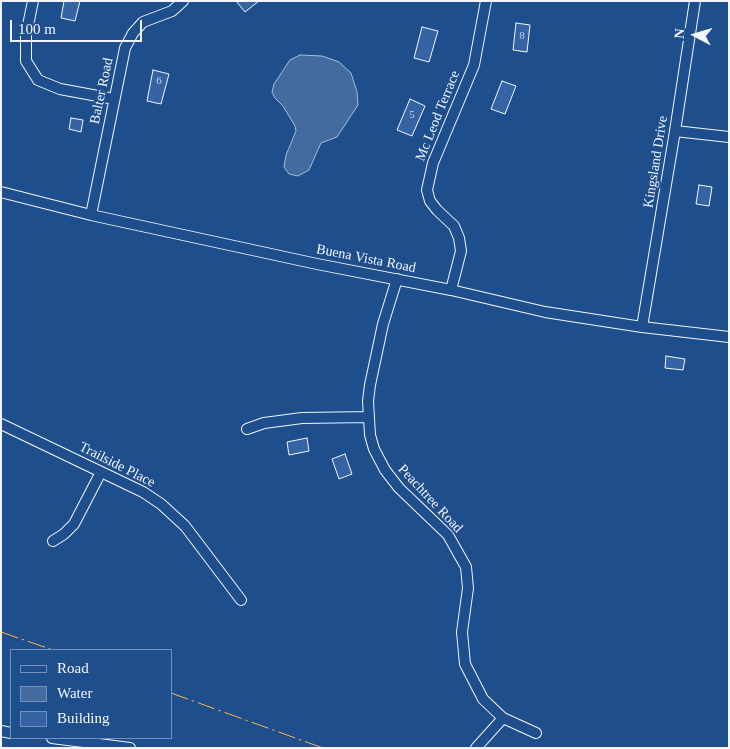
<!DOCTYPE html>
<style>
body{margin:0}
#map{position:relative;width:730px;height:749px;overflow:hidden;background:#1f4e8c;font-family:Georgia,serif}
canvas{display:block}
.frame{position:absolute;inset:0;border:2px solid #f2f6ff;pointer-events:none}
.legend{position:absolute;left:10px;top:649px;width:162px;height:90px;box-sizing:border-box;background:#1f4e8c;border:1px solid #7391ba;margin:0;padding:6px 9px;list-style:none;font-size:15px;color:#f2f6ff}
.legend li{display:flex;align-items:center;gap:10px;height:25px}
.legend b{width:25px;border:1px solid #7391ba}
.north{position:absolute;left:670px;top:10px;width:50px;height:50px;-webkit-text-stroke:4px #1f4e8c;paint-order:stroke;rotate:276deg;font-size:14px;font-weight:700;line-height:20px;text-align:center;color:#f2f6ff}
.north::after{content:'';display:block;margin:auto;width:18px;height:22px;background:#f2f6ff;clip-path:polygon(50% 0,100% 100%,50% 72%,0 100%)}
.scale{position:absolute;left:10px;top:20px;width:132px;height:22px;box-sizing:border-box;border:2px solid #f2f6ff;border-top:0;padding-left:6px;font-size:15px;line-height:18px;white-space:nowrap;color:#f2f6ff;-webkit-text-stroke:4px #1f4e8c;paint-order:stroke}
</style>
<div id="map">
<canvas width="730" height="749"></canvas>
<div class="frame"></div>
<ul class="legend">
<li><b style="height:6px;background:#1f4e8c"></b>Road</li>
<li><b style="height:14px;background:#446ba0"></b>Water</li>
<li><b style="height:14px;background:#3563a3"></b>Building</li>
</ul>
<div class="north">N</div>
<div class="scale">100 m</div>
</div>
<script>
const ctx = document.querySelector('canvas').getContext('2d');
ctx.lineJoin = 'round';
function fillPath(path, color) {
  ctx.fillStyle = color;
  ctx.fill(path, 'evenodd');
}
function shape(rows) {
  const path = new Path2D();
  for (const r of rows) {
    path.moveTo(r[0], r[1]);
    for (let i = 2; i < r.length; i += 2) path.lineTo(r[i], r[i + 1]);
  }
  return path;
}
function strokePath(path, color, width, dash) {
  ctx.strokeStyle = color;
  ctx.lineWidth = width;
  ctx.lineCap = dash ? 'butt' : 'round';
  ctx.setLineDash(dash || []);
  ctx.stroke(path);
}
function label(font, color, halo, rows, align = 'center') {
  ctx.font = font + ' Georgia,serif';
  ctx.lineWidth = 4;
  ctx.setLineDash([]);
  ctx.textBaseline = 'middle';
  ctx.strokeStyle = halo;
  ctx.fillStyle = color;
  for (const [text, x, y, turn = 0] of rows) {
    ctx.save();
    ctx.translate(x, y);
    ctx.rotate((+turn || 0) * Math.PI / 180);
    ctx.textAlign = isNaN(turn) ? turn : align;
    if (halo) ctx.strokeText(text, 0, 0);
    ctx.fillText(text, 0, 0);
    ctx.restore();
  }
}
const water = shape([
 [300,55,322,56,339,62,351,73,357,92,358,105,337,137,321,143,309,170,298,176,289,174,284,167,286,155,296,131,295,126,283,106,275,98,272,92,274,84,290,60,300,55]
]);
const building = shape([
 [64,1,80,1,75,21,61,18,64,1],
 [236,1,259,1,245,12,236,1],
 [516,23,530,25,527,52,513,50,516,23],
 [422,27,438,31,429,62,414,58,422,27],
 [153,70,169,74,161,104,147,101,153,70],
 [502,81,516,86,505,114,491,109,502,81],
 [410,99,425,106,412,136,397,130,410,99],
 [71,118,83,120,81,132,69,129,71,118],
 [699,185,712,187,709,206,696,204,699,185],
 [666,356,685,359,683,370,665,368,666,356],
 [307,438,309,451,289,455,287,442,307,438],
 [345,454,352,474,339,479,332,459,345,454]
]);
const minor = shape([
 [33,1,26,35,26,61,38,80,60,89,114,99],
 [675,131,729,137],
 [1,192,91,215,317,264,451,290,545,312,642,327,729,337],
 [91,215,125,48,133,33,143,22,172,11,183,1],
 [397,279,383,324,370,385,368,401,370,435,374,449,385,470,399,488,448,535,466,567,468,588,462,632,465,664,483,699,503,718,476,748],
 [451,290,461,251,459,238,454,226,437,210,430,201,427,190,433,163,474,65,486,1],
 [642,327,675,131,695,1],
 [1,424,143,492,161,504,185,526,241,600],
 [247,429,264,423,302,418,368,417],
 [53,541,64,534,74,524,101,472],
 [503,718,536,733],
 [1,731,11,733],
 [52,738,130,748]
]);
const power = shape([
 [1,632,53,650],
 [171,693,323,748]
]);
const numberNames = [
 ["8",522,36],
 ["6",159,81],
 ["5",412,115]
];
const streetNames = [
 ["Balter Road",102,91,-78],
 ["Mc Leod Terrace",438,116,-68],
 ["Kingsland Drive",656,162,-81],
 ["Buena Vista Road",366,259,11],
 ["Trailside Place",117,465,27],
 ["Peachtree Road",430,499,47]
];
fillPath(water, '#446ba0');
strokePath(water, '#a8bbd7', 1);
fillPath(building, '#3563a3');
strokePath(building, '#f2f6ff', 1);
strokePath(minor, '#f2f6ff', 12);
strokePath(minor, '#1f4e8c', 10);
strokePath(power, '#ffb74d', 1, [18, 4, 2.5, 4]);
label('11px', '#c3d1e8', null, numberNames);
label('14px', '#f2f6ff', '#1f4e8c', streetNames);
</script>
